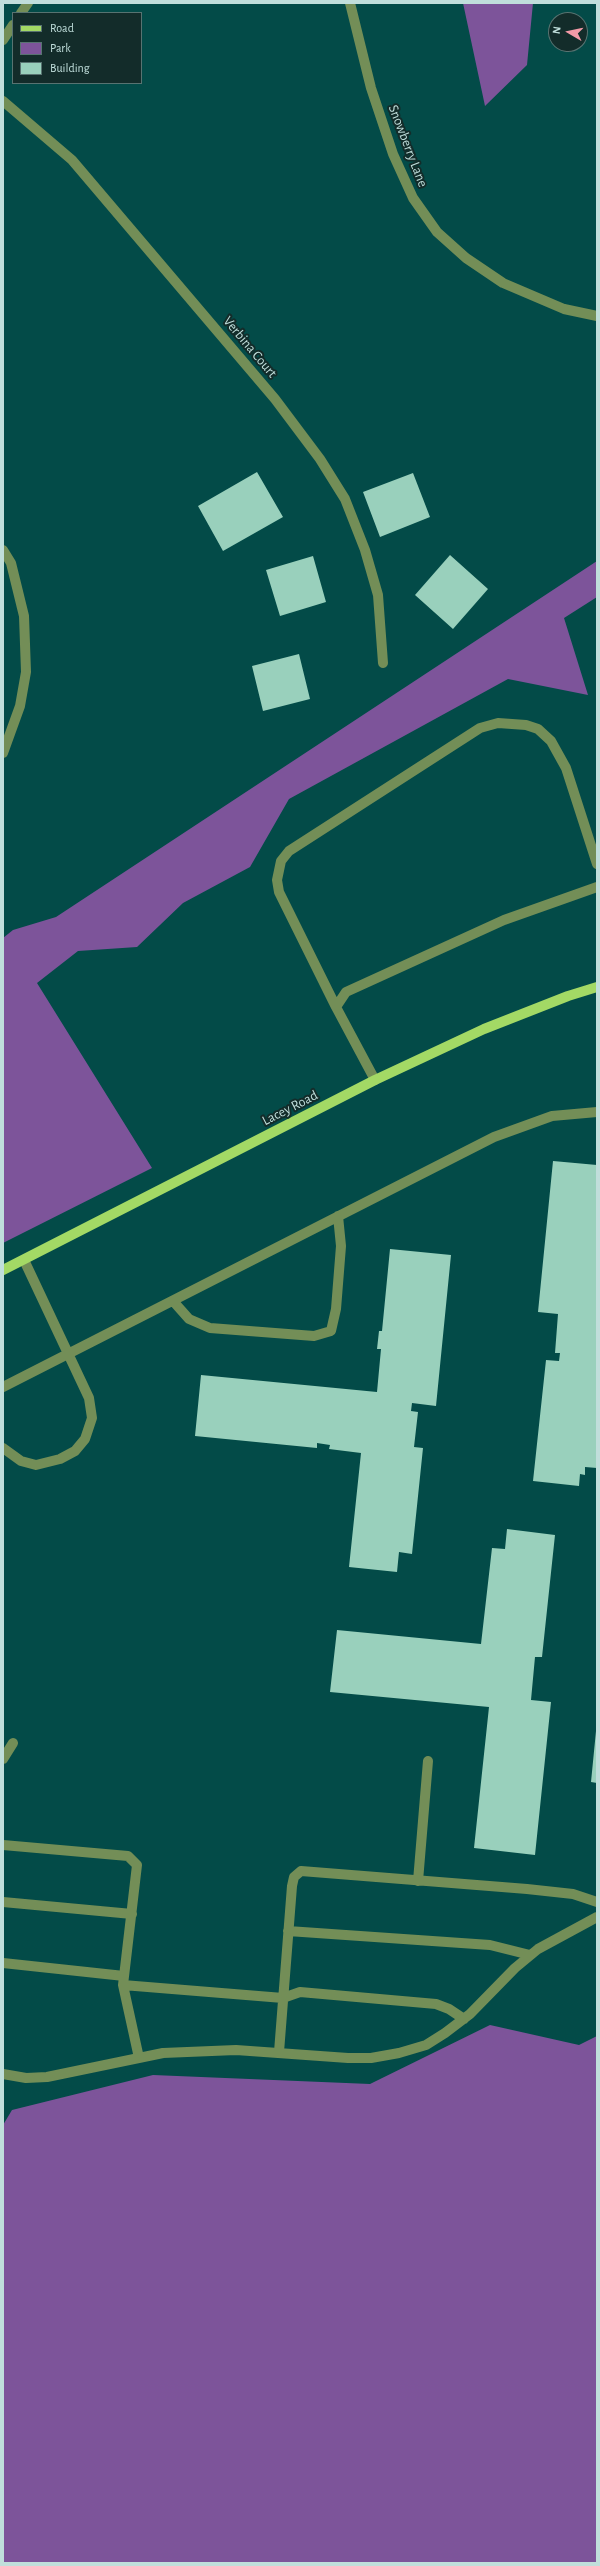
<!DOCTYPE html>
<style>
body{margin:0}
#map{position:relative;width:600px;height:2566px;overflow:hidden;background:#034b48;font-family:"Alegreya Sans",sans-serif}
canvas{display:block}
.frame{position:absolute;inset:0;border:4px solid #c0dedb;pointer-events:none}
.legend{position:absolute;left:12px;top:12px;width:130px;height:72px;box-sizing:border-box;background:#132c2a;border:1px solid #587371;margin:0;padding:5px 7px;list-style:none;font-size:12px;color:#c0dedb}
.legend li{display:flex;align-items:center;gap:8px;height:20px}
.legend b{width:20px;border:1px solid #587371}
.north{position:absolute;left:548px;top:12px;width:40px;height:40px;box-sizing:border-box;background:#132c2a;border:1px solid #587371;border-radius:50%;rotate:279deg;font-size:11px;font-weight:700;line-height:16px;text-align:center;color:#c0dedb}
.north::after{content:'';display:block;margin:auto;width:14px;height:18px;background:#f39aa7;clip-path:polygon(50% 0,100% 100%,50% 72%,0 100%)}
</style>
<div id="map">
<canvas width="600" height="2566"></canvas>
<div class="frame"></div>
<ul class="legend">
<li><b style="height:5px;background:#a3d965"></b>Road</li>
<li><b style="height:11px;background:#7d549a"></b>Park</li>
<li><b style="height:11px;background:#99d0bc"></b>Building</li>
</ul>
<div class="north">N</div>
</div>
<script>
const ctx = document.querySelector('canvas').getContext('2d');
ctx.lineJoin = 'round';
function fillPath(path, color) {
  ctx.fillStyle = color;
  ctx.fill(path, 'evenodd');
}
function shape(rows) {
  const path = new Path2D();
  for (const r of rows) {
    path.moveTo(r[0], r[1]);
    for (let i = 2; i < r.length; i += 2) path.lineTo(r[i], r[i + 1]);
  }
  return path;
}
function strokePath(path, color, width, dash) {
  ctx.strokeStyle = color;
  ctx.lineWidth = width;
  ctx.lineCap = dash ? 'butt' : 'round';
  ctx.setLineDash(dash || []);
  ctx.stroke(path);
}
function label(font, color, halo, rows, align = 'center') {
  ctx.font = font + ' "Alegreya Sans",sans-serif';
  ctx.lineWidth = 4;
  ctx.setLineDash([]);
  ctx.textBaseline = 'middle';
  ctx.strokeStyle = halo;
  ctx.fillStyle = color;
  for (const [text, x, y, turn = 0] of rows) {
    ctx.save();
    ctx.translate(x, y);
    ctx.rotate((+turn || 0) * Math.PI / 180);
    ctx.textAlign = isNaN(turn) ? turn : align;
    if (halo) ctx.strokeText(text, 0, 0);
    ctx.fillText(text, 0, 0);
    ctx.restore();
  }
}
const green = shape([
 [463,3,533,3,527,65,485,106],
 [597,561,597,597,564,618,588,695,508,679,289,799,250,867,183,903,137,947,78,951,37,983,152,1168,3,1243,3,938,13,930,56,917],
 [490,2025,579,2045,597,2036,597,2563,3,2563,3,2125,12,2110,153,2075,370,2084]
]);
const building = shape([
 [257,472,283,517,223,551,198,506],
 [413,473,430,517,380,537,363,492],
 [450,555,488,589,453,629,415,595],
 [313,556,326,602,280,616,266,570],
 [299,654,310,699,263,711,252,666],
 [553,1161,597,1165,597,1468,585,1467,585,1475,580,1474,579,1486,533,1481,546,1360,559,1361,560,1353,555,1353,558,1314,538,1312],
 [390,1249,451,1255,436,1406,412,1403,411,1411,418,1412,414,1447,423,1448,412,1554,399,1552,397,1572,349,1567,361,1453,329,1449,330,1445,317,1443,317,1448,195,1436,201,1375,377,1392,381,1349,377,1349,379,1331,382,1331],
 [507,1529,555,1535,542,1657,535,1657,531,1700,551,1702,535,1855,474,1848,489,1707,330,1692,337,1630,481,1644,492,1548,505,1549],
 [596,1731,597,1731,597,1783,591,1782]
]);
const minor = shape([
 [350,3,371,88,393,154,413,198,437,232,466,258,503,283,564,309,597,316],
 [21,13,28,3],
 [3,40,13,25],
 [3,101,72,160,275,399,320,459,345,499,365,550,378,595,383,663],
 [3,550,11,563,24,616,26,672,20,706,3,753],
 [336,1007,279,892,277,880,281,861,289,851,480,728,498,723,526,725,538,729,551,741,566,768,597,864],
 [375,1080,336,1007,346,992,504,920,597,887],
 [173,1301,189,1319,210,1328,314,1336,331,1331,336,1309,341,1246,338,1216],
 [3,1387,494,1137,552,1116,597,1112],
 [3,1448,21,1461,36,1465,60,1459,75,1451,85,1439,92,1418,89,1398,24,1260],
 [3,1759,13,1743],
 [3,1845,128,1856,137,1865,123,1985,139,2058],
 [418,1881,428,1761],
 [3,1902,132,1914],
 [288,1931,490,1945,530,1955],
 [3,1963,124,1976],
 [123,1985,283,1998,300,1992,436,2004,449,2009,464,2019],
 [279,2052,292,1886,294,1877,301,1871,527,1889,573,1894,597,1902],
 [3,2074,26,2078,47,2077,163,2053,236,2050,348,2058,371,2058,399,2053,426,2045,445,2033,470,2014,515,1968,538,1949,597,1917]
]);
const major = shape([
 [3,1270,375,1080,484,1029,568,996,597,987]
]);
const streetNames = [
 ["Snowberry Lane",408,146,69],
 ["Verbina Court",250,347,50],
 ["Lacey Road",290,1108,-27]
];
fillPath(green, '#7d549a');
fillPath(building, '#99d0bc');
strokePath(minor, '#738e57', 10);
strokePath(major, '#a3d965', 10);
label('14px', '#c0dedb', '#132c2a', streetNames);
</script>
